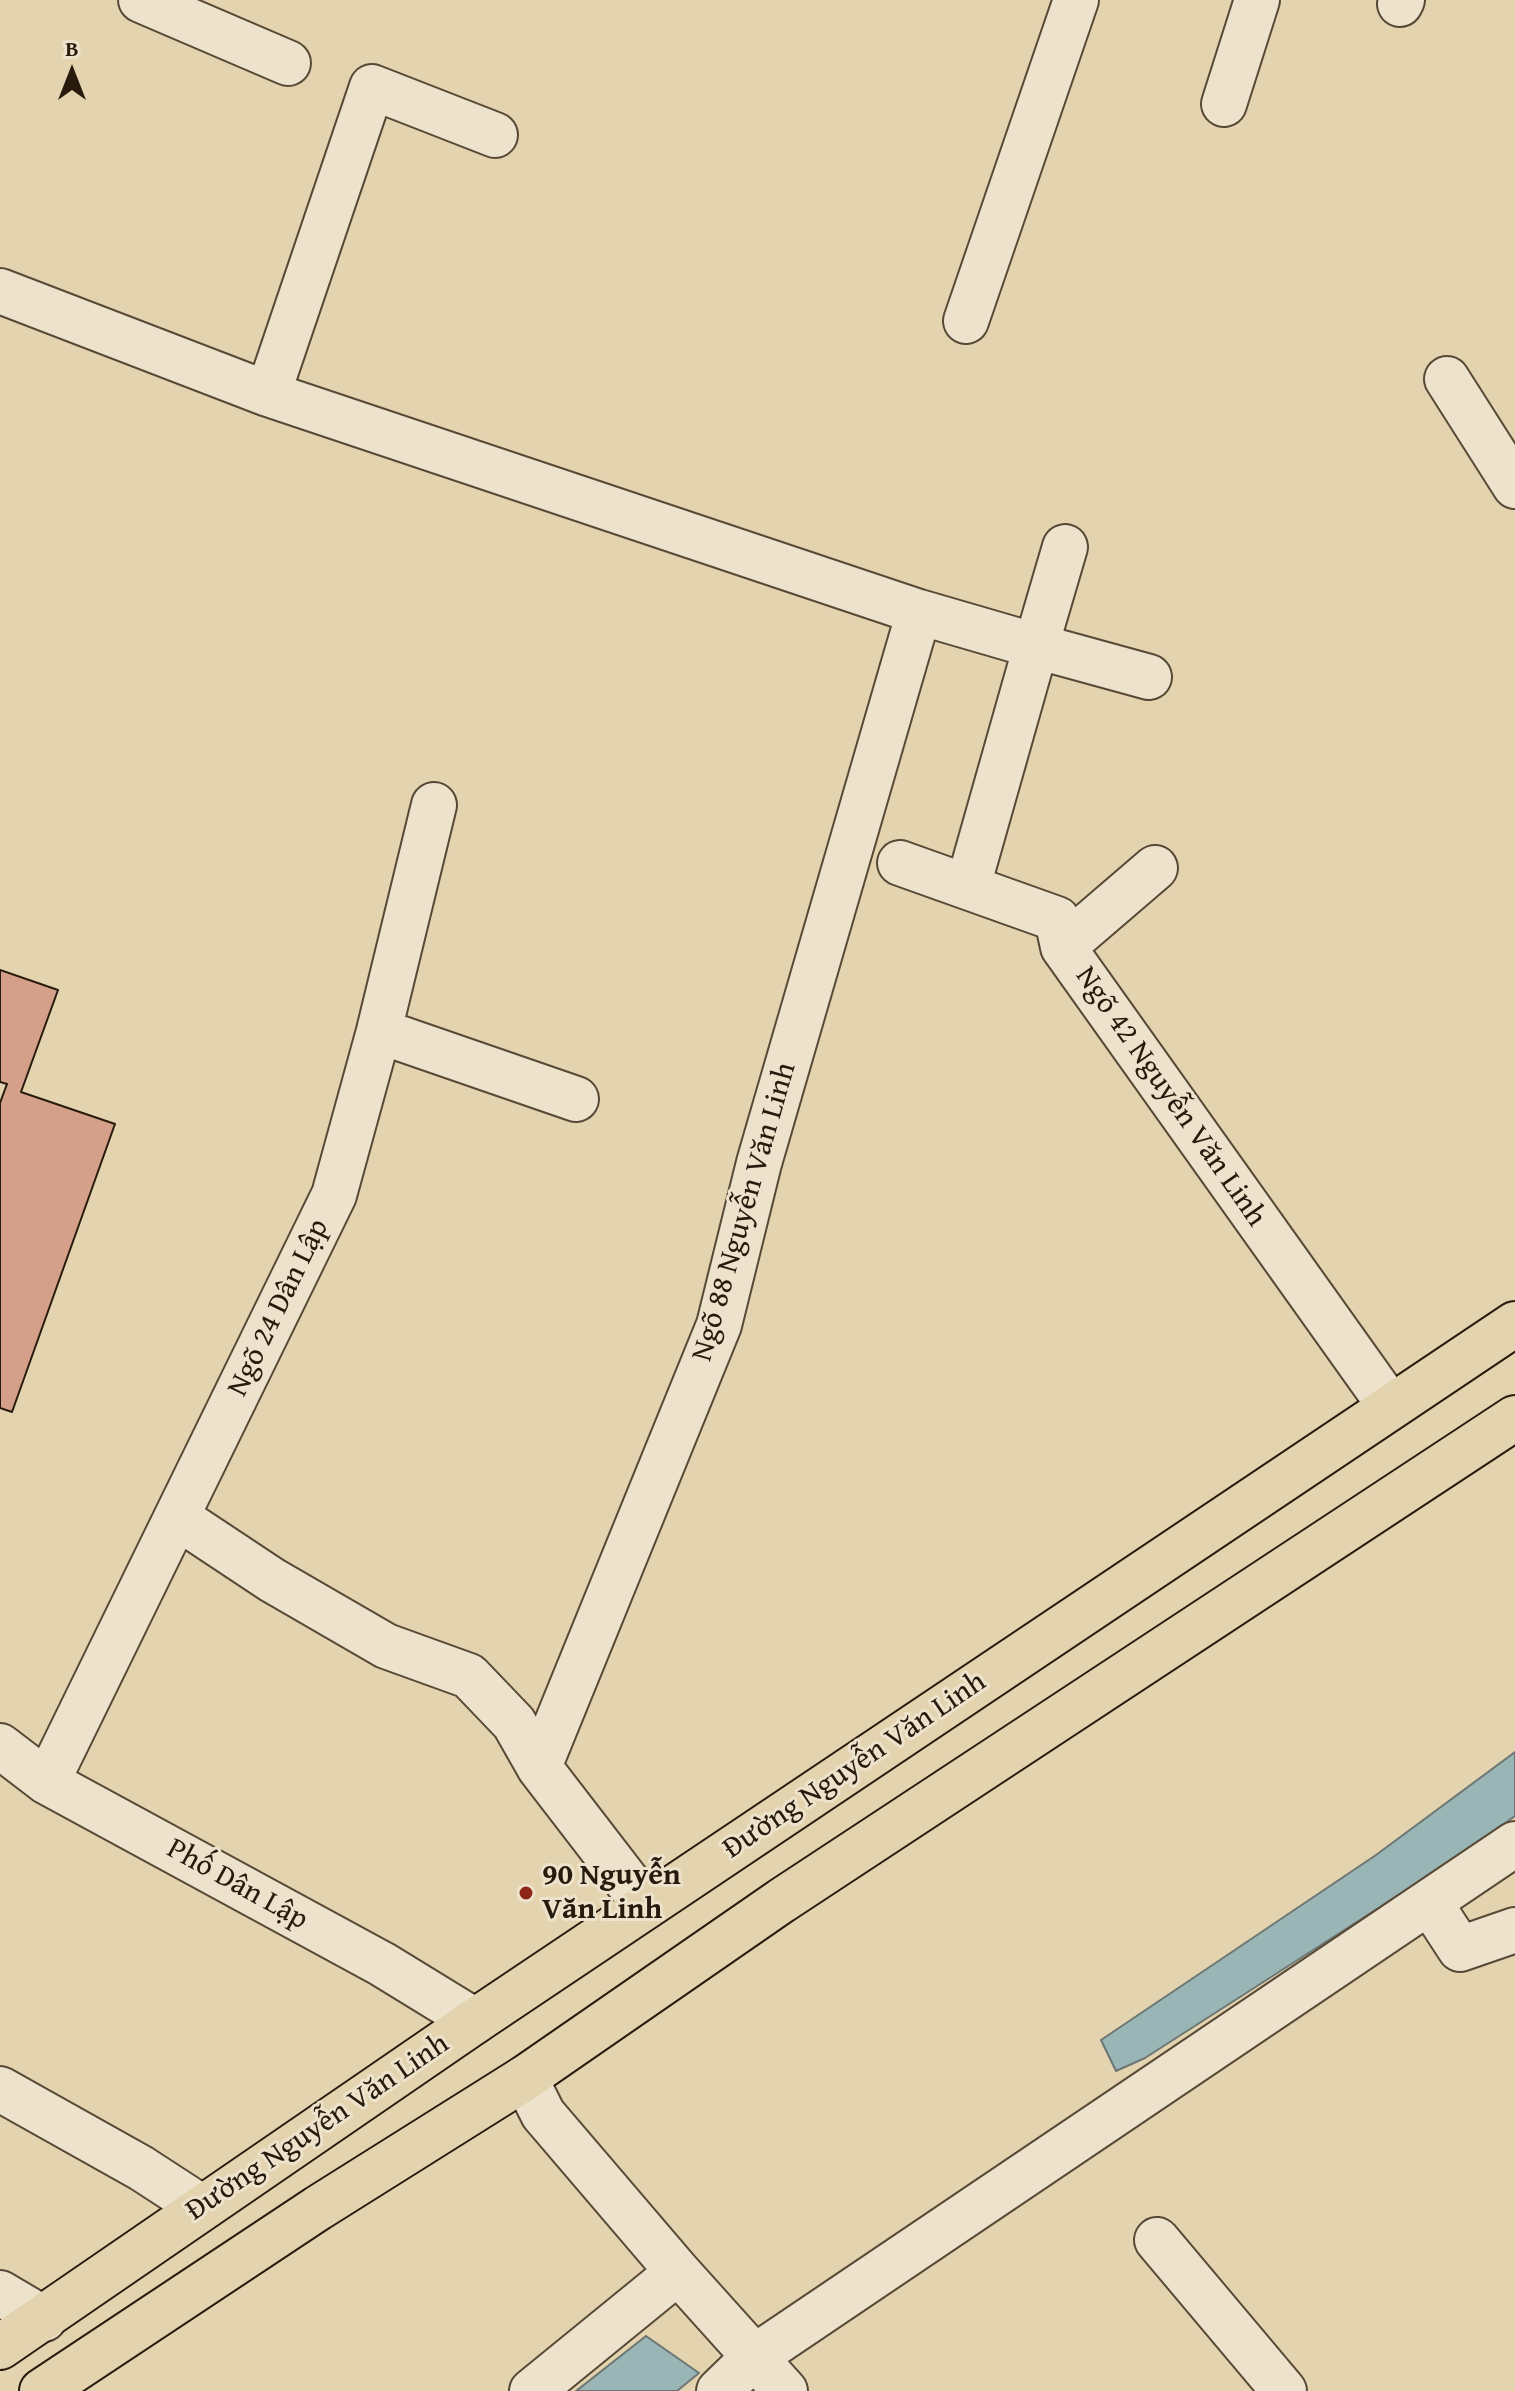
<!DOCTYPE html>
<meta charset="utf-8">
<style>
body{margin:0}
#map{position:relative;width:1515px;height:2391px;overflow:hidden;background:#e4d3af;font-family:"Gentium Book Plus",serif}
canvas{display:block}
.north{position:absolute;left:32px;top:32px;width:80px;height:80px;-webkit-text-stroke:6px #ede2cb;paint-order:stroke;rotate:0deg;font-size:22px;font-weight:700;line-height:32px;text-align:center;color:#281b0e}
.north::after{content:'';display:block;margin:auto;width:28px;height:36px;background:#281b0e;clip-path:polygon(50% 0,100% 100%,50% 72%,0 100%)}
</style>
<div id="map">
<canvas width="1515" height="2391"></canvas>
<div class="north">B</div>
</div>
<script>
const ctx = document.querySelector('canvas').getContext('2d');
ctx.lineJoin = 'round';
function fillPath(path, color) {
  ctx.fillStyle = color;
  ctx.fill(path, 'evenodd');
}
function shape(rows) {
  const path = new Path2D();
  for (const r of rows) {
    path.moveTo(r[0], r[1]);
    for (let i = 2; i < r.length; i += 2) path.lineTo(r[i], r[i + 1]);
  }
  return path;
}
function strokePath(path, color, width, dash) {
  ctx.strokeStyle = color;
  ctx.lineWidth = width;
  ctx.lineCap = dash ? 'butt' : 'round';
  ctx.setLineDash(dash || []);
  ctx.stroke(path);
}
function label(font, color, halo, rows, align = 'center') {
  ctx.font = font + ' "Gentium Book Plus",serif';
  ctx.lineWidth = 6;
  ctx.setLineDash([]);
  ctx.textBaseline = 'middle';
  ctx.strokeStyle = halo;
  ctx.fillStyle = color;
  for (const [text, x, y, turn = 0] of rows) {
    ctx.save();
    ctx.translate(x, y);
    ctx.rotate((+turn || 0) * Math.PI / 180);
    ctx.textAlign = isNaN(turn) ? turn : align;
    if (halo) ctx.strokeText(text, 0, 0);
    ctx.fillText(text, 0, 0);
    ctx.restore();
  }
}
const water = shape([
 [1515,1752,1515,1816,1447,1864,1145,2058,1116,2071,1101,2040,1376,1855,1515,1752],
 [646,2336,699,2373,677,2391,576,2391,646,2336]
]);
const building = shape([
 [0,970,58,990,21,1092,115,1124,12,1412,0,1408,0,1103,7,1084,0,1082,0,970]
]);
const minor = shape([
 [141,0,288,63],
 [1400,4,1402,0],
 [1224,104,1257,0],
 [0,291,268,394,919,612,1036,646,968,886],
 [966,321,1076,0],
 [1447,379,1515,486],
 [268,394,372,87,495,135],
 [1065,547,1036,646,1149,677],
 [900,863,1057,919,1063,947,1390,1406],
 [1063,947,1155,868],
 [379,1031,576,1099],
 [177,1517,272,1580,386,1646,469,1676,514,1723,539,1767,646,1906],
 [0,1746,47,1782,382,1964,475,2021],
 [539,1767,719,1325,759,1163,919,612],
 [47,1782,334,1195,379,1031,434,805],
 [1430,1903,1460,1949,1515,1930],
 [525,2078,543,2114,678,2272,785,2391],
 [0,2089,141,2168,201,2207],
 [1157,2240,1284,2391],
 [0,2293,44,2319],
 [532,2391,678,2272],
 [719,2391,753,2358,1515,1844]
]);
const highway = shape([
 [0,2347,475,2021,1515,1324],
 [42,2391,318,2208,525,2078,781,1901,1515,1418]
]);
const markers = [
 [526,1893,8,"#8f2418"]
];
const streetNames = [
 ["Ngõ 42 Nguyễn Văn Linh",1170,1097,55],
 ["Ngõ 88 Nguyễn Văn Linh",745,1212,-74],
 ["Ngõ 24 Dân Lập",279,1308,-64],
 ["Đường Nguyễn Văn Linh",855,1766,-34],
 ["Phố Dân Lập",237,1885,29],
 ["Đường Nguyễn Văn Linh",318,2128,-34]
];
const poiNames = [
 ["90 Nguyễn",542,1876],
 ["Văn Linh",542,1910]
];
fillPath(water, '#9ab5b6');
strokePath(water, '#6c7773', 2);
fillPath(building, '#d5a089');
strokePath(building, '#281b0e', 2);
strokePath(minor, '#574936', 48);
strokePath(highway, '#281b0e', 48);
strokePath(minor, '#ede2cb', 44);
strokePath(highway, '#e4d3af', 44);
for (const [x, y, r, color] of markers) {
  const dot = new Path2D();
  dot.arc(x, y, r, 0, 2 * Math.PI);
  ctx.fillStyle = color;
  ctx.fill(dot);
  strokePath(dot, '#ede2cb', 3);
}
label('30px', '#281b0e', '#ede2cb', streetNames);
label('bold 30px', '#281b0e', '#ede2cb', poiNames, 'left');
</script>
